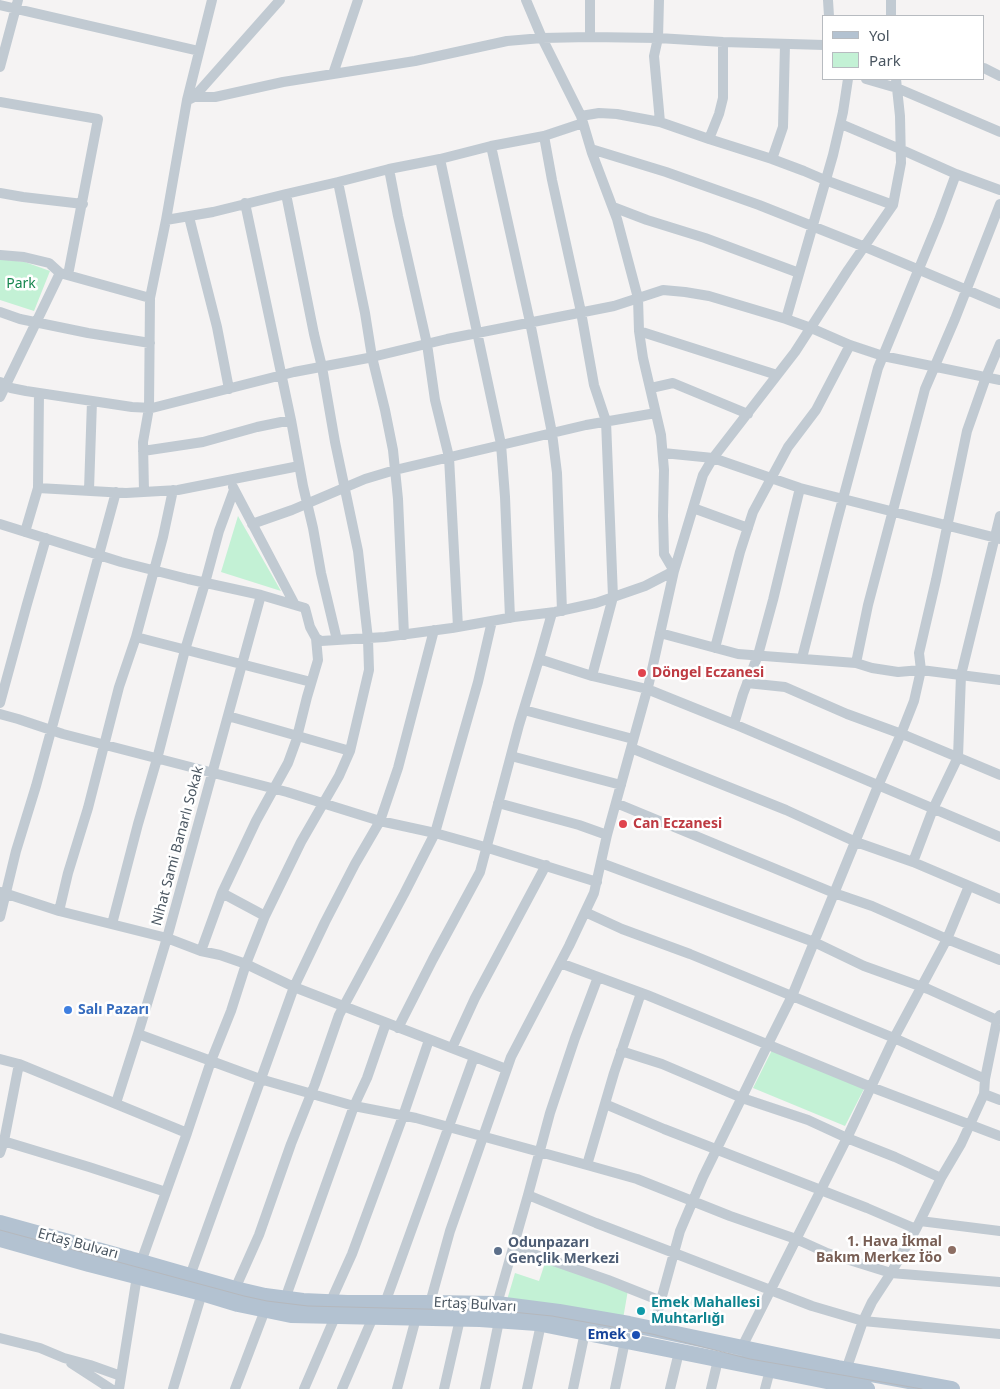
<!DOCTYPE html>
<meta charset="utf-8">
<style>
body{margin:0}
#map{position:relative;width:1000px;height:1389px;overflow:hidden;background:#f5f3f3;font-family:"Noto Sans",sans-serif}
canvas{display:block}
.legend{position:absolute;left:822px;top:15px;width:162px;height:65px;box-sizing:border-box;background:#fff;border:1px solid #b7bbc0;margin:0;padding:6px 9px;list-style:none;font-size:15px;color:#4a5661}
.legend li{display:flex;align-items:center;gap:10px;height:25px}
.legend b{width:25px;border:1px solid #b7bbc0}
</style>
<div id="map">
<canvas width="1000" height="1389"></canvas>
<ul class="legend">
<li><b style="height:6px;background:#b3c2d1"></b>Yol</li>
<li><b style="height:14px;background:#c3f1d5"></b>Park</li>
</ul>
</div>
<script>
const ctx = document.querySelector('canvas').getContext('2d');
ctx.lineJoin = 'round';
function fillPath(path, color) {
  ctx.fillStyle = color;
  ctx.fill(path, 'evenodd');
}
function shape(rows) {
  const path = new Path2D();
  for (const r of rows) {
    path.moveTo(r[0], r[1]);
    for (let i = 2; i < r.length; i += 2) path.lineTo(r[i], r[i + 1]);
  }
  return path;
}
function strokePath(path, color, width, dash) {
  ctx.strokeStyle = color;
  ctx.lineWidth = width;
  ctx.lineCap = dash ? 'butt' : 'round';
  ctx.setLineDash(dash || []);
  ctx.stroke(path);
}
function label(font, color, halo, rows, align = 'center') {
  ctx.font = font + ' "Noto Sans",sans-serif';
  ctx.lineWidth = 5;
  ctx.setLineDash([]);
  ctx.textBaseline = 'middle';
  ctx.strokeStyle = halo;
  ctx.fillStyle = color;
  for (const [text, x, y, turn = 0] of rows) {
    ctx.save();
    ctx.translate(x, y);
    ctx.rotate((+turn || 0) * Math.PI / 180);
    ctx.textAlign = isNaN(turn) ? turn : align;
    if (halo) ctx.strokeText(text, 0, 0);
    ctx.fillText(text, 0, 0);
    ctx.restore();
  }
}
const green = shape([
 [0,259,25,262,50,271,34,311,0,300],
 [238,516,281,591,221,572],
 [773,1048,865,1087,845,1126,753,1088],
 [545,1263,628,1290,623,1319,507,1300,515,1273,539,1281]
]);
const minor = shape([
 [659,0,658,38,654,56,660,122],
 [828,0,829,16],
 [0,5,199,51],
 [891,16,891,0],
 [590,37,658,38,723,42,824,45],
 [0,67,18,0],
 [984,68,1000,76],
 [333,74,358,0],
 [848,79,843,112,833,155,786,319,811,328,850,345,883,356,1000,380],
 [866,79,897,88,1000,132],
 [194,97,215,97,283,82,415,61,507,41,542,38,590,37,590,0],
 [190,99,194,97,280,0],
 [0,102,98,119,68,275],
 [581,116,599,113,617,114,660,122,709,139,772,159,804,171,825,180,893,205],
 [841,124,900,149,956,174,1000,190],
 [544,136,583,123],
 [709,139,719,114,723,98,723,42],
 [491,146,544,136,552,180,581,312,594,385,606,421,613,597,592,676,647,689,734,724,743,694,758,655,773,600,800,488],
 [591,149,666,172,759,205,865,247,1000,304],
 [440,159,491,146,530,322,552,433,557,473,562,611],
 [772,159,783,127,785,44],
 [389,169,440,159,501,444,505,497,510,618],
 [338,182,389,169,398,216,427,344,435,400,449,457,458,627],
 [0,193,23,197,83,204],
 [286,194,338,182,365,313,372,357,385,410,393,450,398,499,404,635],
 [245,203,291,420,303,486,313,528,321,573,337,640],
 [613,207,647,220,705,238,799,273],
 [189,217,217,327,229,389],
 [166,220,187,100,212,0],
 [0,255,24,257,49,263,60,273],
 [0,312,20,319,88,333,150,343],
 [639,331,777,375],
 [1000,344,986,377,967,431,936,580,919,653,921,670,1000,680],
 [0,382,11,388,26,391,132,407,152,408,294,372,368,358,447,339,614,306,663,290,685,292,709,296,786,319],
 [651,388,673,383,748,414],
 [0,397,60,273,150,298],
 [143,451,203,442,257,427,291,420],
 [663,453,713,458,800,488,1000,539],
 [233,487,295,605],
 [38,488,39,393],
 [89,490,92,401],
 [144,492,143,442,149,408,150,298,166,220,213,212,286,194,314,334,322,367,335,442,358,551,368,639,369,670,350,751,339,776,301,842,265,916,246,964,231,1011,211,1061,187,1133],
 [693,508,748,528],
 [0,524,121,562,188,579,261,595,305,608,310,627,316,638,318,660,307,697,296,741,288,763,256,821,222,893,201,951],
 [252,524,292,510,365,479,395,470,586,425,656,413],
 [25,532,38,488,126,493,178,490,299,466],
 [552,613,539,659,592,676],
 [660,633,738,654,856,663,868,605,925,389,955,319,1000,204],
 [136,637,163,537,173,490],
 [316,638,321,641,385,637,452,628,514,617,555,612,596,603,645,586,674,571,664,554,663,516,664,470,661,435,643,358,639,331,638,298,617,219,592,153,581,116,542,38,526,0],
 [715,648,740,552,753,512,788,447,816,410,850,345],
 [802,658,837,521,878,368,939,220,956,174],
 [311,682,136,637,119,687,88,808,68,873,59,911,167,938,201,951,220,955,246,964,294,987,506,1069],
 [747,683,785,687,847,714,907,736,1000,775],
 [0,703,27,604,46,538],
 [524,710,633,739],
 [0,714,18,719,63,734,287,792,380,821,435,833,485,847,597,882],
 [228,716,350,751],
 [734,724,1000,837],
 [631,748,786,810,856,842,913,862,1000,899],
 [511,756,621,785],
 [498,803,579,825,607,835],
 [616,803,834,893,872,906,947,939,894,1038,847,1138,742,1347],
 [913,862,933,809,958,757,961,675,1000,516],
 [601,863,814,942,864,966,928,989,997,1020],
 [969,886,947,939,1000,960],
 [1,892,59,911],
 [222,893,265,916],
 [585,912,622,929,690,954,894,1038,985,1079],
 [0,917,16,851,36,786,116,492],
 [112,924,138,824,157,759,185,650,205,583,219,531,234,490],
 [560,963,647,995,871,1087,1000,1136],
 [398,1028,433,959,480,872,519,725,539,659],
 [138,1034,260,1079,354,1106,416,1118,587,1165,614,1073,641,993],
 [452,1048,475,998,546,865],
 [621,1051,662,1064,742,1098,808,1120,847,1138,895,1157,941,1178],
 [0,1059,19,1064,187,1133,141,1262],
 [984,1094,1000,1100],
 [116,1103,138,1034,167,938,261,595],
 [605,1104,664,1129,867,1208,916,1229],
 [0,1140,89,1167,166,1192],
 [0,1153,4,1141,19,1064],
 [587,1165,637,1179,730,1216,796,1239,827,1253,891,1273,1000,1282],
 [528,1195,596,1223,812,1306,863,1321,1000,1334],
 [920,1221,1000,1231],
 [513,1247,608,1280,661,1301],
 [190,1276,294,987,325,922,355,864,380,821,398,768,434,630],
 [235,1289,259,1235,291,1144,315,1084,339,1015,404,894,435,833,478,682,492,621],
 [285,1299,354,1106,367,1078,386,1023],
 [330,1303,352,1254,403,1116,429,1040],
 [385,1303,474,1057],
 [430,1303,450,1231,511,1057,569,946,594,893,607,835,649,683,674,571,703,475,713,458,795,352,848,270,893,205,901,163,900,116,896,79],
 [497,1304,528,1195,550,1113,575,1038,598,977],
 [653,1329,680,1231,703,1177,768,1044,792,996,878,786,901,734,914,701,921,670,898,672,872,668,856,663],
 [0,1338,40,1348,64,1358,90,1365,121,1376],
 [71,1363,111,1389],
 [846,1370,863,1321,872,1302,891,1273,916,1229,941,1178,961,1144,984,1094,985,1079,997,1020,1000,1015],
 [119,1389,137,1276],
 [173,1389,202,1293],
 [235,1389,265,1310],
 [304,1389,335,1317],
 [342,1389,373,1317],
 [397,1389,416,1318],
 [444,1389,460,1319],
 [485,1389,499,1321],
 [527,1389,541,1324],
 [573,1389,585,1332],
 [615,1389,625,1341],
 [670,1389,679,1352],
 [711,1389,718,1360],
 [765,1389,770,1370]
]);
const primary = shape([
 [0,1223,141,1262,235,1289,265,1296,303,1301,347,1303,430,1303,497,1304,559,1312,629,1324,838,1368,952,1389],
 [0,1239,89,1264,202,1293,238,1304,291,1315,480,1319,537,1323,867,1389]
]);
const tram = shape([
 [0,1230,244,1296,267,1301,308,1306,502,1311,552,1316,652,1334,750,1359,922,1389]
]);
const markers = [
 [642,673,5,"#e0444e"],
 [623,824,5,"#e0444e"],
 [68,1010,5,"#3f7fe0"],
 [952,1250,5,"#8d6e63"],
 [498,1251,5,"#5c6f8a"],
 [641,1311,5,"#0f9aa8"],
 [636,1335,5,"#1a4fb4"]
];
const parkNames = [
 ["Park",21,284]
];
const healthNames = [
 ["Döngel Eczanesi",652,673],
 ["Can Eczanesi",633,824]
];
const streetNames = [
 ["Nihat Sami Banarlı Sokak",178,846,-75],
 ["Ertaş Bulvarı",78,1244,15],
 ["Ertaş Bulvarı",475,1305,3]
];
const shopNames = [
 ["Salı Pazarı",78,1010]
];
const educationNames = [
 ["1. Hava İkmal",942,1242],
 ["Bakım Merkez İöo",942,1258]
];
const serviceNames = [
 ["Odunpazarı",508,1243],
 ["Gençlik Merkezi",508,1259]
];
const cultureNames = [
 ["Emek Mahallesi",651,1303],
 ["Muhtarlığı",651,1319]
];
const transitNames = [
 ["Emek",626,1335]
];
fillPath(green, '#c3f1d5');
strokePath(minor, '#c1cad2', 10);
strokePath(primary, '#b3c2d1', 16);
strokePath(tram, '#b5b8bd', 1);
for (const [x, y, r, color] of markers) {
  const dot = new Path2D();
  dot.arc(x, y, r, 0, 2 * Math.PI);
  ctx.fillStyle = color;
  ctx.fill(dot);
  strokePath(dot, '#fff', 2);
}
label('14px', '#17864f', '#fff', parkNames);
label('bold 14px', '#be3a42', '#fff', healthNames, 'left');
label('14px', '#4a5661', '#fff', streetNames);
label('bold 14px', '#366cbe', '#fff', shopNames, 'left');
label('bold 14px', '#785e54', '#fff', educationNames, 'right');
label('bold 14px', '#4e5e75', '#fff', serviceNames, 'left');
label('bold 14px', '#0d838f', '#fff', cultureNames, 'left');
label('bold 14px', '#164399', '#fff', transitNames, 'right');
</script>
